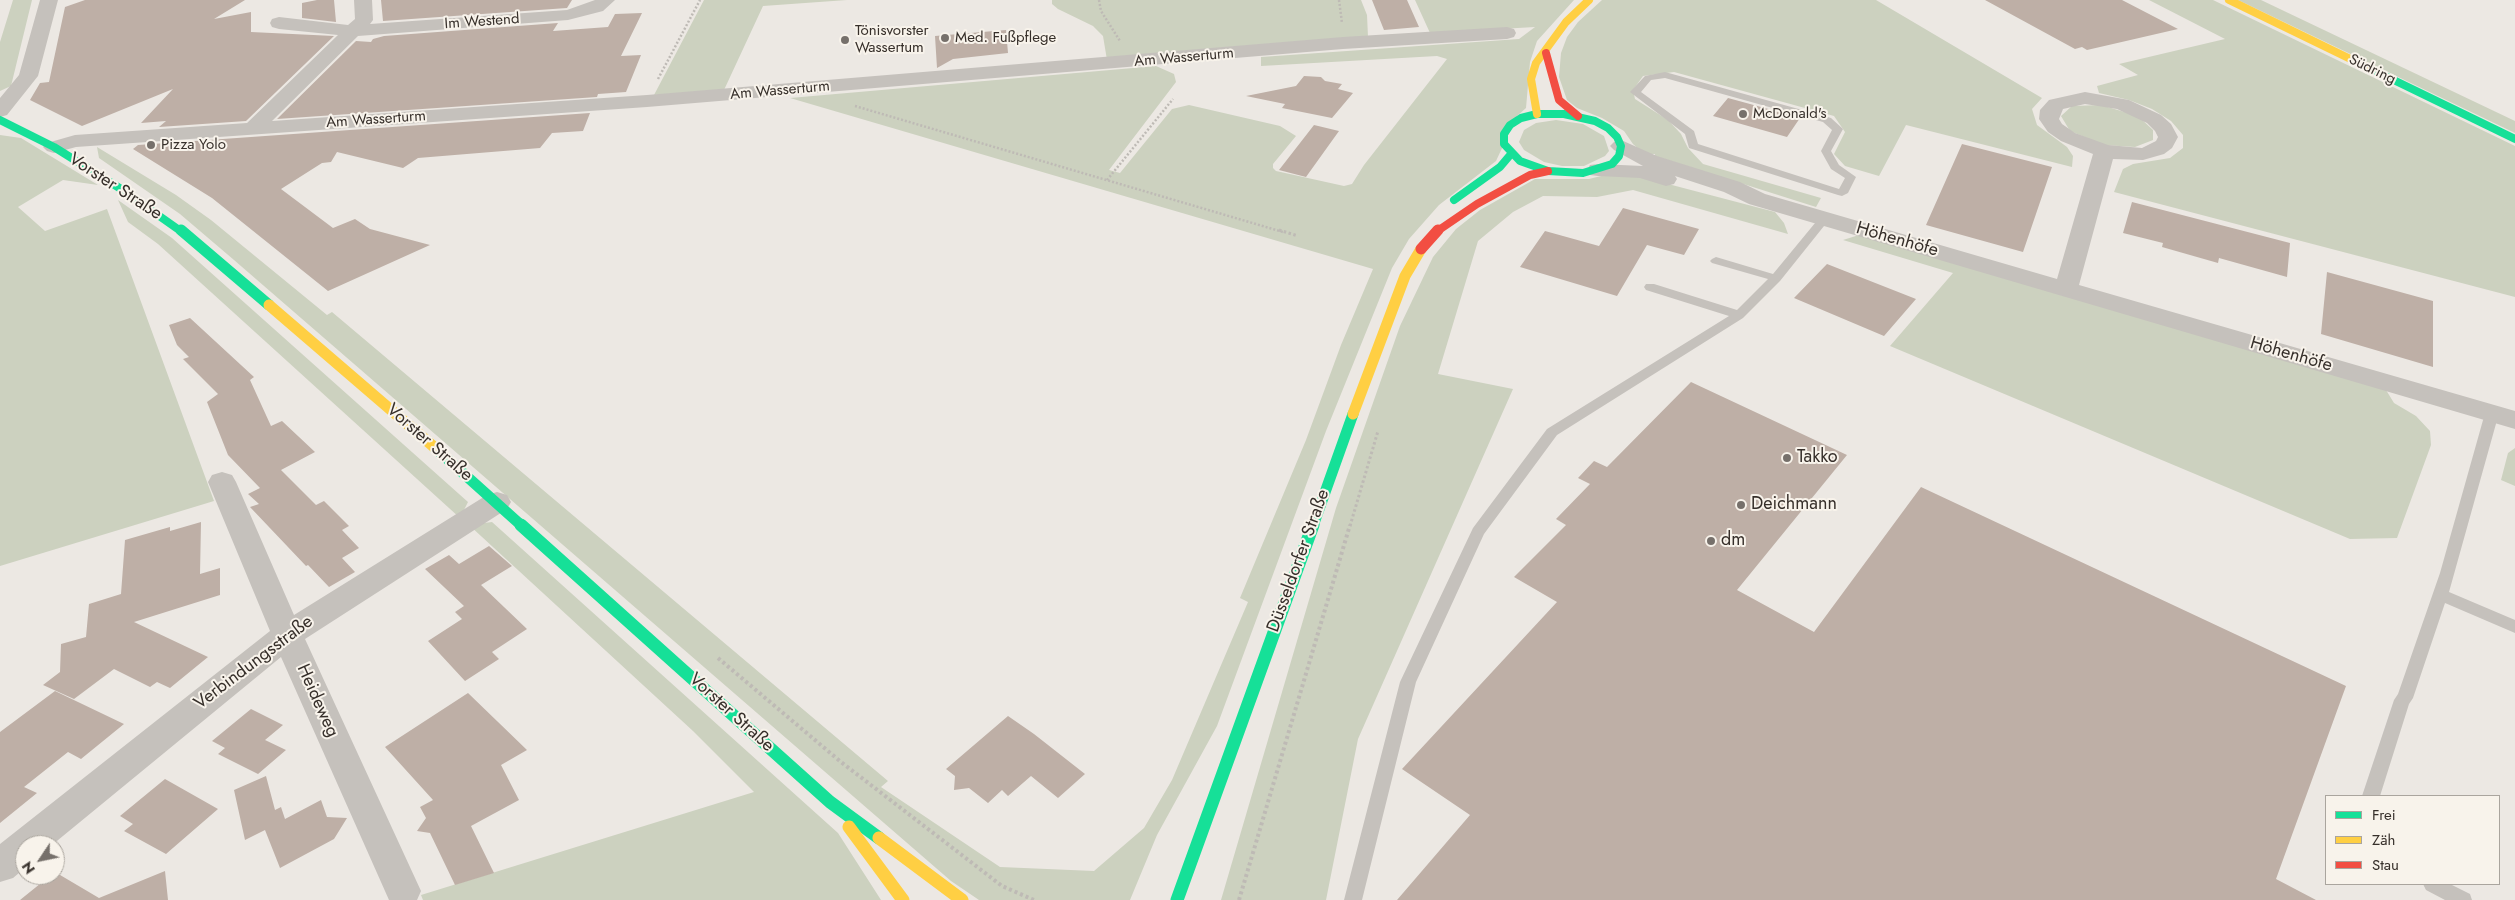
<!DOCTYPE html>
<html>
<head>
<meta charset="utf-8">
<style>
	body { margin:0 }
	#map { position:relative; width:2515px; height:900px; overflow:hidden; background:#ece8e3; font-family:Jost,sans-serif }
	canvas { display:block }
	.legend { position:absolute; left:2325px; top:795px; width:175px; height:90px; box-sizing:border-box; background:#f8f3eb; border:1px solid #aaa59e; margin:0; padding:6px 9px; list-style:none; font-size:15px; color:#362f2a }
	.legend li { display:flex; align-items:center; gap:10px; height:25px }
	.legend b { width:25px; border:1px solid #aaa59e }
	.north { position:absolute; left:15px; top:835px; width:50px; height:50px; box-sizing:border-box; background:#f8f3eb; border:1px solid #aaa59e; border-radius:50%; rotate:236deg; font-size:14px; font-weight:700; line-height:20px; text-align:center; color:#362f2a }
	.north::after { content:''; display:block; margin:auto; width:18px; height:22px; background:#76706b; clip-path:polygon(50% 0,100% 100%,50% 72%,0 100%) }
</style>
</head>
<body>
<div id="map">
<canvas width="2515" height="900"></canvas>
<ul class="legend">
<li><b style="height:6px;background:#16e098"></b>Frei</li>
<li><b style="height:6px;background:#ffcf43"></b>Zäh</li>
<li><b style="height:6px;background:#f24e42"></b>Stau</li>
</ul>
<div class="north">N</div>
</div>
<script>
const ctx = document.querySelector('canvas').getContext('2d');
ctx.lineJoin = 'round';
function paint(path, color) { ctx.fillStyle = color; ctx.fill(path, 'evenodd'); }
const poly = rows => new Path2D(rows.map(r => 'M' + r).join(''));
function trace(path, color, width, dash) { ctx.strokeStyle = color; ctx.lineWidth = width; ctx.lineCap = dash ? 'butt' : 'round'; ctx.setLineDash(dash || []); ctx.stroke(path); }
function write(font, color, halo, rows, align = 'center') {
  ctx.font = font + ' Jost,sans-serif'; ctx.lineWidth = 4; ctx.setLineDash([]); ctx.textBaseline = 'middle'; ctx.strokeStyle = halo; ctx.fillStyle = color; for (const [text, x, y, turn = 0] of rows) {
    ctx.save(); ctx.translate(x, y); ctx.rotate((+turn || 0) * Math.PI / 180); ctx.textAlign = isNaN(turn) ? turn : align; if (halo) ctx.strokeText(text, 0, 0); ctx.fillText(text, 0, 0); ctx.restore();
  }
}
paint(poly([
	[13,0,32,0,11,86,0,91,0,42],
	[704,0,847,0,763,6,724,90,654,95],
	[1052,0,1361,0,1367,15,1368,37,1107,60,1103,36,1093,26,1058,9,1052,4],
	[1415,0,1574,0,1537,41,1530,62,1526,108,1517,116,1496,161,1439,205,1409,239,1392,268,1326,431,1217,726,1157,835,1130,900,979,900,951,881,234,260,180,214,99,158,97,147,176,195,211,220,327,315,332,312,888,781,881,787,1000,867,1094,871,1144,828,1172,780,1248,602,1240,598,1306,440,1341,345,1373,269,790,98,1156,66,1174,74,1176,82,1109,170,1120,173,1172,109,1189,105,1280,126,1296,136,1273,164,1273,168,1276,171,1344,186,1352,184,1364,165,1447,59,1437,56,1261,66,1261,57,1519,39,1535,27,1430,33],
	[1602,0,1876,0,2042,98,2032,109,2037,125,2067,147,2073,156,2072,167,1906,125,1879,176,1845,166,1834,154,1845,132,1834,116,1674,72,1643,76,1633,90,1635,99,1668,120,1681,134,1688,148,1703,164,1821,198,1816,207,1655,156,1655,154,1644,154,1633,144,1624,131,1602,118,1577,108,1567,100,1559,77,1561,53,1567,37,1578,22],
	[2149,0,2213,0,2515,146,2515,297,2114,192,2123,169,2133,164,2170,158,2183,148,2183,135,2171,121,2152,109,2129,100,2099,93,2097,86,2138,75,2119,64,2225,39],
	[2238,0,2261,0,2515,121,2515,133],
	[2101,105,2138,116,2153,130,2153,140,2135,147,2104,145,2070,131,2061,116,2072,106],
	[1556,120,1583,124,1604,136,1609,151,1605,156,1584,166,1562,166,1544,162,1524,150,1519,142,1524,130,1536,123],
	[0,135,21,138,98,185,63,180,18,207,45,231,107,209,214,501,0,566],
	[1605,175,1629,175,1649,179,1775,212,1784,223,1788,234,1633,190,1597,197,1543,196,1513,212,1478,241,1438,374,1513,389,1358,739,1326,900,1221,900,1336,508,1400,326,1433,257,1456,229,1480,210,1535,179,1589,179],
	[118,200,172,238,468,502,460,518,158,244,128,222],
	[1859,235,2386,390,2394,403,2416,416,2430,431,2431,445,2397,538,2350,539,1890,346,1953,273,1843,240],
	[2515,448,2515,486,2501,480,2508,453],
	[492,522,838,833,881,900,423,900,421,895,754,792,693,731,469,525]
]), '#ccd1bf');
paint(poly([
	[85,0,245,0,214,19,251,12,251,32,334,36,246,121,159,127,166,121,141,123,173,89,82,126,30,100,40,83,49,82,65,7],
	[317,0,334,0,336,22,302,18,302,3],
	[381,0,572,0,567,8,383,21],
	[1372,0,1407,0,1419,27,1384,30],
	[1985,0,2122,0,2178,29,2087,50,2082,47,2075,49],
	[642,13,621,56,641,55,626,92,598,94,597,97,277,119,356,41,371,42,373,39,384,36,558,23,553,31,608,27,615,14],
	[1006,30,1008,53,953,59,937,68,935,36],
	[1304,76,1321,77,1325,81,1342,84,1338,89,1353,93,1332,118,1282,108,1285,104,1246,96,1296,86],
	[1728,98,1783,113,1800,118,1787,137,1713,116],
	[590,113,583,131,552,133,540,148,418,158,403,168,337,152,331,162,322,163,281,189,333,228,355,219,370,229,430,245,328,291,212,198,133,149,138,145],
	[1314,125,1339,131,1306,177,1279,170],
	[1962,144,2052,167,2023,252,1926,225],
	[2132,202,2290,243,2287,277,2219,258,2218,263,2162,247,2163,243,2123,233],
	[1623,208,1699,229,1684,255,1647,245,1617,296,1520,267,1545,231,1599,246],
	[1827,264,1916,299,1884,336,1794,298],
	[2327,272,2433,301,2433,367,2321,334],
	[190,318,254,377,250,380,271,426,282,421,315,452,281,470,316,505,324,501,349,526,342,530,359,548,342,558,355,572,329,587,308,565,306,566,250,507,259,504,248,494,260,488,228,455,207,402,218,394,183,359,189,357,177,345,169,325],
	[1691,382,1847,455,1737,590,1814,632,1921,487,2346,686,2276,879,2316,900,1397,900,1470,815,1402,769,1557,602,1514,577,1566,525,1556,519,1590,484,1578,478,1594,461,1607,467],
	[201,522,200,574,220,568,220,595,134,622,208,657,170,688,157,682,150,687,114,669,74,699,43,685,60,672,61,644,86,637,89,604,121,594,125,540,170,527,170,531],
	[489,546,512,566,481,585,527,629,492,652,499,659,465,681,428,641,462,619,455,612,464,606,425,569,449,555,459,564],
	[55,691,124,724,81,759,68,752,24,787,37,793,0,823,0,732],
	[468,693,527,750,501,765,519,800,471,826,494,873,455,885,430,833,417,831,426,818,420,807,433,800,385,747],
	[251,709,283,725,265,740,286,750,258,774,218,754,225,748,212,741],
	[1008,716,1034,734,1085,774,1058,798,1031,776,1008,796,1002,790,988,803,969,788,954,790,955,776,946,769],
	[266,776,275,810,281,807,285,819,321,800,327,817,347,818,334,839,280,868,265,830,245,840,234,790],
	[165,779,218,809,166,854,124,831,133,824,120,816],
	[165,871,168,900,20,900,51,875,55,875,55,872,99,898]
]), '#beafa6');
trace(poly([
	[1099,0,1101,11,1120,41],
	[1339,0,1342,23],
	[658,79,700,0],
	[855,106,1283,232],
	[1107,180,1173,99]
]), '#bebab5', 2.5, [2, 2]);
trace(poly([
	[1279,230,1298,236],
	[1350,526,1378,431]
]), '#bebab5', 3, [2.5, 2.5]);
trace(poly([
	[718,658,841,762,1002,886,1034,900],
	[1239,900,1350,525]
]), '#bebab5', 4, [3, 3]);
paint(poly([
	[1665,72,1831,118,1843,129,1831,151,1839,165,1856,177,1848,193,1842,196,1838,195,1689,148,1685,134,1630,92,1645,76,1665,72],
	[1665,78,1823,122,1832,130,1821,151,1831,169,1845,178,1839,189,1698,144,1694,131,1641,92,1651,80,1665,78],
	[1824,216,1830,219,1828,221,1780,281,1743,318,1557,435,1484,534,1416,682,1362,900,1344,900,1400,682,1473,528,1547,429,1729,316,1646,290,1644,287,1646,284,1654,284,1737,310,1768,279,1712,263,1710,261,1712,259,1716,257,1773,274,1820,217,1824,216],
	[2492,409,2499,413,2449,592,2515,620,2515,633,2445,603,2413,698,2409,704,2380,796,2362,796,2394,700,2398,694,2440,573,2485,413,2492,409],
	[2423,884,2450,884,2470,894,2472,900,2445,900,2426,890,2423,884]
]), '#c5c1bc');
paint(poly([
	[40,0,58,0,38,76,7,115,0,117,0,98,19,75,40,0],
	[354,0,372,0,373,20,370,24,567,10,595,0,615,0,603,11,568,20,358,36,272,121,647,95,1343,37,1507,27,1514,29,1516,33,1514,37,1507,39,1343,49,647,107,76,147,54,153,47,151,43,147,47,143,75,135,247,123,338,35,279,29,272,27,270,23,272,19,279,17,348,25,355,19,354,0],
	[2085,92,2129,100,2161,115,2171,124,2178,137,2172,148,2164,154,2143,160,2113,159,2079,285,2515,411,2515,429,1749,204,1724,192,1675,176,1677,179,1674,184,1666,186,1640,178,1598,176,1590,175,1587,170,1590,165,1598,164,1643,166,1614,150,1610,146,1614,142,1621,140,1657,156,1740,182,1765,194,2057,279,2093,154,2061,141,2048,132,2039,119,2040,110,2049,100,2085,92],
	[2085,104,2117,109,2147,123,2155,131,2158,137,2156,141,2142,148,2108,145,2075,133,2062,124,2059,119,2063,109,2085,104],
	[222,472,232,475,236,482,294,615,487,495,497,492,507,495,511,502,507,509,305,639,421,891,417,900,389,900,281,657,52,845,25,845,25,868,13,878,0,882,0,844,270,631,208,482,212,475,222,472]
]), '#c5c1bc');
trace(poly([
	[2371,69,2515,139],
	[1537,114,1564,114,1595,121,1608,128,1617,137,1621,146,1619,156,1612,164,1583,173,1548,171,1520,161,1504,144,1504,134,1510,125,1521,118,1537,114],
	[0,120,54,147,121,189,182,232],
	[1454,200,1500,167,1511,154]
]), '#16e098', 8);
trace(poly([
	[181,230,269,305],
	[434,447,522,526],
	[1313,526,1353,414]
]), '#16e098', 11);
trace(poly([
	[521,525,830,802,879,838],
	[1177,900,1313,525]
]), '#16e098', 13);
trace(poly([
	[2229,0,2371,69],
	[1537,114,1531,79,1536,63,1566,22,1589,0]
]), '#ffcf43', 8);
trace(poly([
	[269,305,434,447],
	[1353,414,1405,276,1421,249]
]), '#ffcf43', 11);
trace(poly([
	[849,827,903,900],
	[879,838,962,900]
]), '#ffcf43', 13);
trace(poly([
	[1546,53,1559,100,1578,116],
	[1436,232,1477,204,1530,175,1548,171]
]), '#f24e42', 8);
trace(poly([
	[1421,249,1438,230]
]), '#f24e42', 11);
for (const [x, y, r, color] of [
	[945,38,5,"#76706b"],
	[845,40,5,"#76706b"],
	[1743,114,5,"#76706b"],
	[151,145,5,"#76706b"],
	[1787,458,5,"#76706b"],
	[1741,505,5,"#76706b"],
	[1711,541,5,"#76706b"]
]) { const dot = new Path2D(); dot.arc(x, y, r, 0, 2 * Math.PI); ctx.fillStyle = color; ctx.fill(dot); trace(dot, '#f8f3eb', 2); }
write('15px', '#362f2a', '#f8f3eb', [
	["Im Westend",482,22,-4],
	["Am Wasserturm",1184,58,-5],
	["Südring",2372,70,26],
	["Am Wasserturm",780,91,-5],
	["Am Wasserturm",376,120,-4]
]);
write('15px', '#362f2a', '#f8f3eb', [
	["Tönisvorster",855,31],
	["Wassertum",855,48],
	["Med. Fußpflege",955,38],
	["McDonald's",1753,114],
	["Pizza Yolo",161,145]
], 'left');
write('18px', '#362f2a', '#f8f3eb', [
	["Vorster Straße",115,187,33],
	["Höhenhöfe",1897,240,16],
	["Höhenhöfe",2291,355,16],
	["Vorster Straße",429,443,41],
	["Düsseldorfer Straße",1299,561,-70],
	["Verbindungsstraße",254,663,-37],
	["Heideweg",317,701,66],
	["Vorster Straße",731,713,42]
]);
write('18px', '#362f2a', '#f8f3eb', [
	["Takko",1797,458],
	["Deichmann",1751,505],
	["dm",1721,541]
], 'left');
</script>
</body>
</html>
